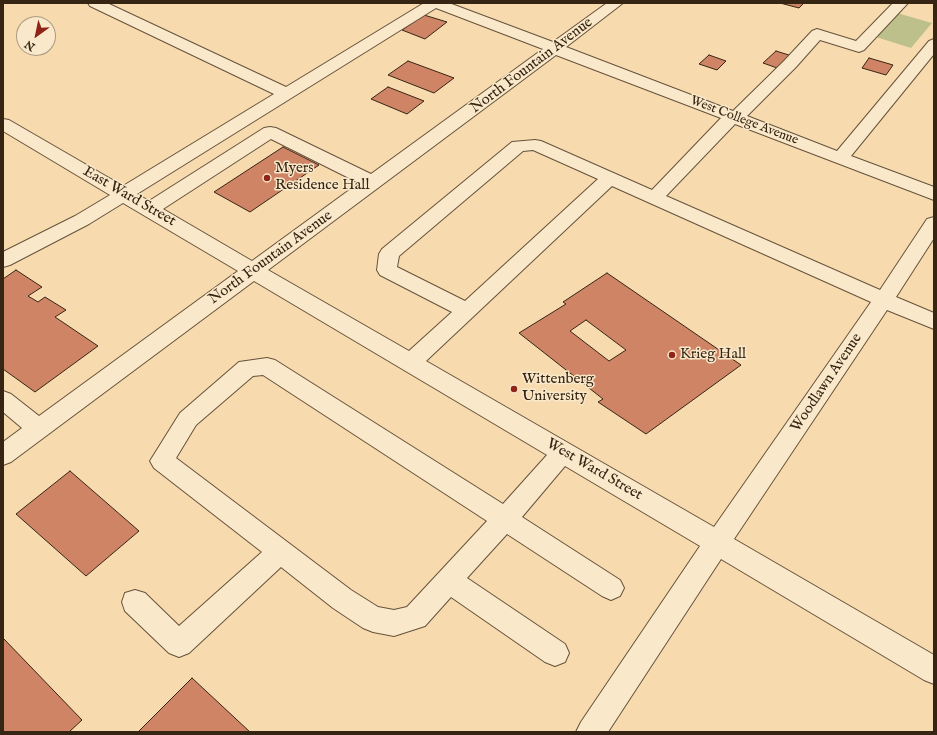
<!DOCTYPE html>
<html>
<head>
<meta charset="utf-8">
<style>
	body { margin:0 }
	#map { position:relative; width:937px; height:735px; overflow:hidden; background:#f7dbaf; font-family:"IM FELL English",serif }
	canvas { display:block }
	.frame { position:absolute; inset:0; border:4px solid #362513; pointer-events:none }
	.north { position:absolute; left:16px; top:16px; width:40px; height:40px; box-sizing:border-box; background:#fae8cb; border:1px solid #ac9a81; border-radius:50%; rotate:213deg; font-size:11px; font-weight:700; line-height:16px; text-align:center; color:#362513 }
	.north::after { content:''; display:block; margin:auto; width:14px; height:18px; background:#8f2418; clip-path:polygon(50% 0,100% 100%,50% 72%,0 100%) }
</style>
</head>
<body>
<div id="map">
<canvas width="937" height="735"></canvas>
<div class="frame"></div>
<div class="north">N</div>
</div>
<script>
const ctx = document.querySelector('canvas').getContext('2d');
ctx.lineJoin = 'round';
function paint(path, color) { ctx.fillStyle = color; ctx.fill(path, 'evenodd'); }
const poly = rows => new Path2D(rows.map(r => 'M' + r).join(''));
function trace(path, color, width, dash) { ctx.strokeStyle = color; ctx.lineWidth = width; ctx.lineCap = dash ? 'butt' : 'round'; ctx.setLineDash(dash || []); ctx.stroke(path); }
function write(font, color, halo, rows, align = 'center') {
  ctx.font = font + ' "IM FELL English",serif'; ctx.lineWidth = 3; ctx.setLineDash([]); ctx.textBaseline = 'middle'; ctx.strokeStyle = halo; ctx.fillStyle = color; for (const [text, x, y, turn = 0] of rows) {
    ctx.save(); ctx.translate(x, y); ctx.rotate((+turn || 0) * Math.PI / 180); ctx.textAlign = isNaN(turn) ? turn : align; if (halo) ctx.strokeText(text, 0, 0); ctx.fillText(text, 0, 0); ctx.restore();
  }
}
paint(poly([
	[897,13,932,23,911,48,876,37]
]), '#bdc08a');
const building = poly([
	[780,3,804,3,799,8,780,3],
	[424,15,447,22,425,39,402,30,424,15],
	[776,51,792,56,780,69,763,63,776,51],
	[709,55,726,61,717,70,699,64,709,55],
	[869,58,893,65,886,75,862,68,869,58],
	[408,61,454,78,434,93,388,75,408,61],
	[388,87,424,101,407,114,371,99,388,87],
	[283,147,319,165,250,212,214,192,283,147],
	[16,270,42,287,28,296,38,302,45,297,66,310,55,317,98,346,35,392,3,369,3,279,16,270],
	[607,273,741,365,646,434,598,402,603,399,519,333,566,304,563,302,607,273],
	[586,320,626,350,609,361,570,331,586,320],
	[70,471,139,531,86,576,16,514,70,471],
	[3,638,82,720,69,732,3,732,3,638],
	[192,678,250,732,138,732,192,678]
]);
paint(building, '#cf8465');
trace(building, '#362513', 1);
const minor = poly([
	[88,3,107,3,286,87,424,3,449,3,553,42,607,3,623,3,566,47,733,111,784,61,812,31,817,29,856,41,893,3,908,3,864,50,859,52,820,40,796,67,747,116,837,151,929,41,934,39,934,54,851,156,934,187,934,200,735,124,666,196,880,290,927,219,934,217,934,238,896,297,934,313,934,329,887,310,734,539,934,655,934,684,924,680,721,559,608,732,576,732,581,722,700,546,565,466,522,517,620,580,624,588,620,596,611,600,602,596,507,534,467,578,565,644,569,653,565,662,555,666,545,662,451,597,425,626,394,636,373,632,363,628,333,608,281,567,189,653,179,657,169,653,125,611,122,602,125,593,135,590,145,593,179,626,262,552,154,468,150,461,180,413,239,362,267,358,275,360,503,504,547,455,254,281,11,462,3,465,3,442,22,428,3,412,3,391,11,394,39,416,238,271,123,203,89,224,10,265,3,267,3,252,75,216,110,195,3,131,3,119,9,120,123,186,274,94,90,6,88,3],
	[436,8,543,49,371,174,276,128,270,127,264,128,149,201,137,194,436,8],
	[556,55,721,118,652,190,541,141,535,140,512,142,382,249,379,254,377,270,380,275,452,312,409,351,268,270,556,55],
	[271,139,359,183,252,261,163,209,271,139],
	[533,150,598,179,465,301,397,267,399,256,523,151,533,150],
	[612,186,871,302,714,527,426,361,612,186],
	[263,375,487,521,407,607,394,610,378,607,351,590,176,458,196,425,253,376,263,375]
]);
trace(minor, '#66523a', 2);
paint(minor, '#fae8cb');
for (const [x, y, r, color] of [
	[267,178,4,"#8f2418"],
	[672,355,4,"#8f2418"],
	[514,389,4,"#8f2418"]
]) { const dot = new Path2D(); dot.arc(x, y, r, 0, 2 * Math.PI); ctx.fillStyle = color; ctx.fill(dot); trace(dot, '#fae8cb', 1.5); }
write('13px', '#362513', '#fae8cb', [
	["West College Avenue",744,121,21]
]);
write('15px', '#362513', '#fae8cb', [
	["North Fountain Avenue",532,66,-37],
	["East Ward Street",129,197,30],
	["North Fountain Avenue",271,258,-36],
	["Woodlawn Avenue",827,383,-56],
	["West Ward Street",594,470,30]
]);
write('15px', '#362513', '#fae8cb', [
	["Myers",275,169],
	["Residence Hall",275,186],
	["Krieg Hall",680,355],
	["Wittenberg",522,380],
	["University",522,397]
], 'left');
</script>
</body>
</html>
